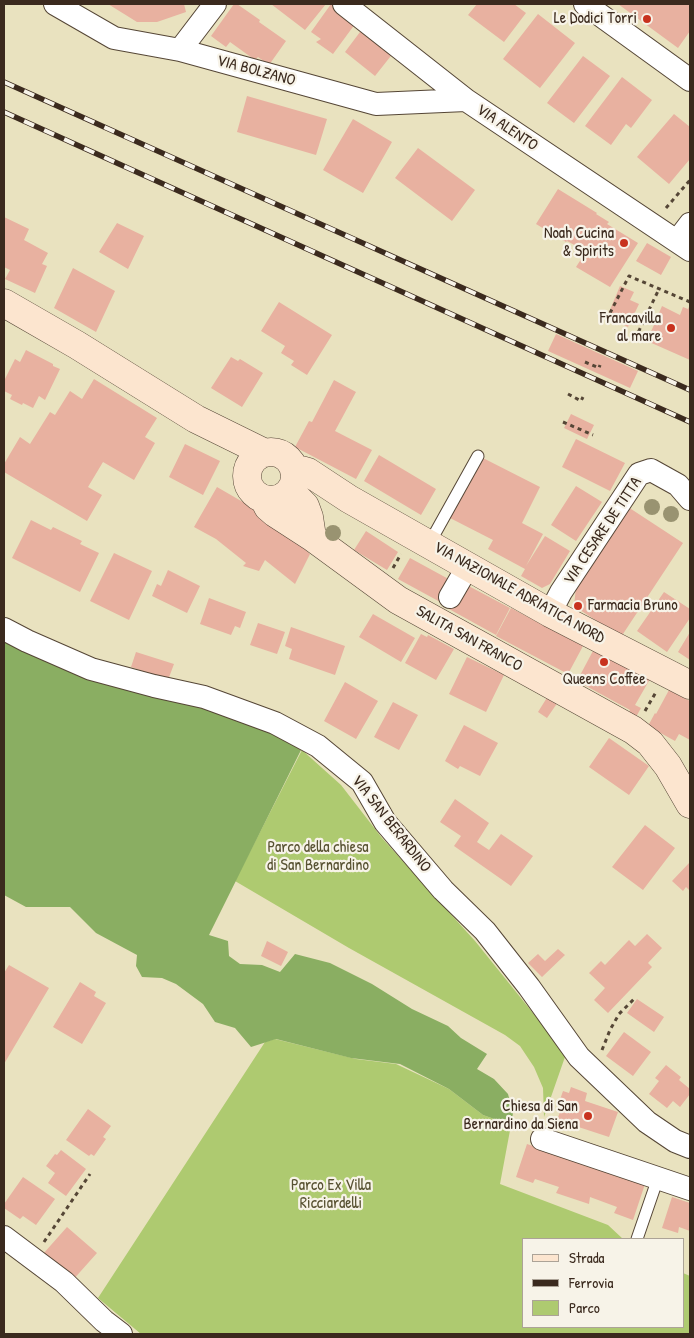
<!DOCTYPE html>
<html>
<head>
<meta charset="utf-8">
<style>
	body { margin:0 }
	#map { position:relative; width:694px; height:1338px; overflow:hidden; background:#e9e2bf; font-family:"Patrick Hand",sans-serif }
	canvas { display:block }
	.frame { position:absolute; inset:0; border:5px solid #3b2a1e; pointer-events:none }
	.legend { position:absolute; left:522px; top:1238px; width:162px; height:90px; box-sizing:border-box; background:#f7f3e8; border:1px solid #aca397; margin:0; padding:6px 9px; list-style:none; font-size:15px; color:#3b2a1e }
	.legend li { display:flex; align-items:center; gap:10px; height:25px }
	.legend b { width:25px; border:1px solid #aca397 }
</style>
</head>
<body>
<div id="map">
<canvas width="694" height="1338"></canvas>
<div class="frame"></div>
<ul class="legend">
<li><b style="height:6px;background:#fce5cf"></b>Strada</li>
<li><b style="height:6px;background:#3b2a1e"></b>Ferrovia</li>
<li><b style="height:14px;background:#aeca70"></b>Parco</li>
</ul>
</div>
<script>
const ctx = document.querySelector('canvas').getContext('2d');
ctx.lineJoin = 'round';
function paint(path, color) { ctx.fillStyle = color; ctx.fill(path, 'evenodd'); }
const poly = rows => new Path2D(rows.map(r => 'M' + r).join(''));
function trace(path, color, width, dash) { ctx.strokeStyle = color; ctx.lineWidth = width; ctx.lineCap = dash ? 'butt' : 'round'; ctx.setLineDash(dash || []); ctx.stroke(path); }
function write(font, color, halo, rows, align = 'center') {
  ctx.font = font + ' "Patrick Hand",sans-serif'; ctx.lineWidth = 4.5; ctx.setLineDash([]); ctx.textBaseline = 'middle'; ctx.strokeStyle = halo; ctx.fillStyle = color; for (const [text, x, y, turn = 0] of rows) {
    ctx.save(); ctx.translate(x, y); ctx.rotate((+turn || 0) * Math.PI / 180); ctx.textAlign = isNaN(turn) ? turn : align; if (halo) ctx.strokeText(text, 0, 0); ctx.fillText(text, 0, 0); ctx.restore();
  }
}
paint(poly([
	[302,750,341,785,382,838,475,941,566,1054,544,1117,543,1088,534,1067,520,1046,505,1035,349,948,235,881],
	[275,1039,356,1059,396,1064,449,1089,483,1115,511,1125,500,1184,608,1225,623,1239,523,1239,523,1327,683,1327,683,1273,690,1276,690,1334,141,1334,98,1298,265,1042]
]), '#aeca70');
paint(poly([
	[4,641,189,701,268,729,301,750,209,935,228,941,229,956,240,964,262,965,280,972,295,954,330,963,372,984,412,1009,448,1026,461,1038,487,1054,477,1069,494,1079,508,1094,513,1113,511,1125,483,1115,449,1089,400,1064,351,1058,276,1039,251,1047,235,1028,215,1022,203,1004,176,984,162,978,142,977,136,966,137,955,96,933,70,907,26,907,4,895]
]), '#8aae62');
paint(poly([
	[108,4,184,4,186,12,157,22,137,22],
	[234,4,237,4,260,20,259,22,286,41,269,65,258,57,255,60,230,42,226,47,211,36],
	[271,4,326,4,305,30],
	[331,4,334,4,358,20,333,54,316,42,321,39,311,32],
	[477,4,514,4,526,13,504,42,468,15],
	[618,4,687,4,690,6,690,31,678,48],
	[538,14,575,43,540,88,503,59],
	[363,28,394,52,375,76,345,52],
	[583,56,610,76,574,123,547,103],
	[622,77,652,100,631,128,626,124,611,145,585,126],
	[247,96,327,119,316,155,237,132],
	[674,114,690,127,690,159,669,184,637,157],
	[353,119,392,142,363,193,323,170],
	[418,148,475,190,452,221,395,178],
	[558,189,597,213,596,214,609,222,607,224,638,243,610,287,576,267,587,250,581,246,580,248,567,241,566,242,536,224],
	[4,217,29,229,24,240,48,253,42,264,47,266,35,293,5,279,10,270,4,267],
	[117,223,144,236,128,269,99,252],
	[647,243,671,257,661,275,636,261],
	[73,268,115,291,96,332,54,308],
	[620,286,634,292,630,300,639,304,628,327,607,317],
	[279,302,332,335,307,375,291,365,294,361,281,353,285,346,261,331],
	[690,305,690,360,647,341,662,306,680,315,683,307,688,309],
	[556,334,638,371,630,388,548,351],
	[26,350,53,364,53,366,60,369,45,400,39,396,33,408,23,403,22,405,10,399,12,395,4,391,4,381,15,359,20,362],
	[231,357,238,361,240,359,263,373,242,407,211,388],
	[94,379,157,418,145,437,155,443,134,480,103,462,88,487,102,495,87,521,4,472,4,464,20,437,30,444,50,412,55,415,70,391,82,399],
	[334,380,356,392,335,431,372,450,356,479,295,447,309,421,312,422],
	[571,414,594,425,587,439,564,428],
	[576,439,625,463,610,491,562,467],
	[185,444,220,461,203,495,169,477],
	[379,455,436,489,421,515,364,481],
	[481,457,540,487,522,523,543,534,526,566,545,536,570,551,550,584,542,588,521,576,525,569,488,549,493,540,450,518],
	[576,486,602,502,576,541,551,525],
	[217,487,267,516,310,554,295,584,265,560,259,571,243,566,246,563,216,539,194,527],
	[628,507,683,543,621,637,574,606,576,587],
	[31,520,51,530,53,527,82,541,80,544,99,553,80,592,12,558],
	[366,531,398,552,387,570,354,550],
	[114,553,152,571,129,620,90,601],
	[410,558,454,582,442,603,398,579],
	[168,570,200,586,187,613,152,596,157,584,161,586],
	[463,583,510,608,496,635,449,609],
	[664,592,690,609,690,618,667,652,637,631],
	[209,598,246,612,240,628,235,626,231,635,200,624],
	[511,608,583,646,568,674,496,636],
	[373,614,415,638,401,662,359,637],
	[258,623,285,632,277,654,250,645],
	[291,627,345,646,335,675,289,659,292,649,285,646],
	[690,632,690,660,678,652],
	[421,634,427,637,428,635,454,649,436,680,405,663],
	[594,649,650,679,635,705,641,708,636,717,629,713,630,710,577,681],
	[136,652,174,664,168,680,131,667],
	[467,657,504,675,486,712,449,694],
	[345,682,378,701,356,739,324,721],
	[669,690,690,701,690,740,679,734,675,741,648,726,655,713,656,714],
	[548,696,558,702,547,718,538,712],
	[393,702,418,715,399,750,374,737],
	[464,725,498,743,480,776,460,766,458,769,445,761],
	[609,738,649,766,629,795,589,767],
	[455,799,489,823,477,842,489,850,501,834,533,856,511,886,454,846,461,836,440,822],
	[645,825,675,848,643,890,612,867],
	[690,862,690,891,686,887,683,891,672,881],
	[647,934,662,948,648,963,652,967,608,1013,594,1000,605,988,589,973,601,961,605,965,629,940,635,946],
	[267,941,288,952,281,966,261,956],
	[558,949,565,955,542,977,528,963,538,954,545,961],
	[9,965,49,988,4,1064,4,973],
	[80,982,96,992,94,996,106,1003,82,1044,53,1027],
	[637,999,664,1017,654,1032,627,1013],
	[624,1032,651,1052,633,1076,606,1056],
	[666,1065,681,1077,679,1080,690,1089,690,1094,680,1107,673,1101,667,1108,649,1094,659,1081,655,1078],
	[571,1087,587,1093,585,1101,618,1112,609,1137,557,1120,560,1112,556,1111,563,1091,569,1093],
	[88,1109,111,1126,103,1137,106,1139,94,1156,91,1154,89,1156,66,1140],
	[527,1144,645,1184,633,1220,614,1213,617,1207,590,1197,589,1204,556,1193,559,1187,535,1179,533,1183,516,1177],
	[61,1150,86,1169,66,1196,48,1183,55,1173,46,1166,55,1154,57,1155],
	[23,1177,55,1199,36,1225,23,1216,20,1219,4,1208,4,1204],
	[672,1197,690,1203,690,1231,679,1227,678,1233,662,1228],
	[67,1227,97,1253,72,1281,43,1254]
]), '#e8b1a0');
const lane = poly([
	[429,544,478,456],
	[637,1239,658,1178]
]);
const street = poly([
	[55,4,114,38,180,50,376,104,466,100],
	[344,4,466,100,690,250],
	[585,4,690,80],
	[180,50,215,4],
	[677,241,690,224],
	[450,597,468,566],
	[550,613,561,592,639,474,651,470,678,485,690,499],
	[4,629,27,641,91,669,154,686,204,697,275,723,318,746,362,782,385,822,443,890,485,931,529,987,579,1057,647,1122,675,1141,690,1147],
	[542,1139,690,1189],
	[4,1237,64,1282,104,1321,121,1334]
]);
const secondary = poly([
	[4,303,77,345,196,419,265,453],
	'247 476a24 24 0 1 1 48 0a24 24 0 1 1-48 0Z',
	[294,470,301,470,308,472,349,499,550,613,690,685],
	[290,491,305,506,309,517,312,537],
	[264,499,268,507,275,513,312,537,398,600,633,730,650,743,668,766,690,804]
]);
trace(lane, '#554636', 13);
trace(street, '#554636', 24);
trace(secondary, '#554636', 29);
trace(poly([
	[666,208,690,180],
	[610,313,629,276,690,302],
	[635,339,659,289],
	[585,362,599,368,600,365],
	[568,394,581,401,583,397],
	[563,422,593,435],
	[393,568,401,554],
	[645,711,656,692],
	[602,1050,610,1030,619,1014,636,997],
	[44,1242,90,1174]
]), '#554636', 3, [4, 4]);
trace(lane, '#fff', 11);
trace(street, '#fff', 22);
trace(secondary, '#fce5cf', 28);
const rail = poly([
	[4,82,690,390],
	[4,112,690,422]
]);
trace(rail, '#3b2a1e', 5.5);
trace(rail, '#f7f3e8', 4, [11]);
ctx.fillStyle = '#999371';
for (const [x, y] of [
	[652,507],
	[671,514],
	[333,533]
]) { ctx.beginPath(); ctx.arc(x, y, 8, 0, 2 * Math.PI); ctx.fill(); }
for (const [x, y, r, color] of [
	[647,19,5,"#c8321e"],
	[624,243,5,"#c8321e"],
	[671,328,5,"#c8321e"],
	[578,606,5,"#c8321e"],
	[604,662,5,"#c8321e"],
	[588,1116,5,"#c8321e"]
]) { const dot = new Path2D(); dot.arc(x, y, r, 0, 2 * Math.PI); ctx.fillStyle = color; ctx.fill(dot); trace(dot, '#f7f3e8', 2); }
write('16px', '#3b2a1e', '#f7f3e8', [
	["Le Dodici Torri",637,19],
	["Noah Cucina",614,234],
	["& Spirits",614,252],
	["Francavilla",661,319],
	["al mare",661,337],
	["Farmacia Bruno",588,606,"left"],
	["Queens Coffee",604,680,"center"],
	["Chiesa di San",578,1107],
	["Bernardino da Siena",578,1125]
], 'right');
write('16px', '#3b2a1e', '#f7f3e8', [
	["VIA BOLZANO",256,71,15],
	["VIA ALENTO",507,128,34],
	["VIA CESARE DE TITTA",603,531,-56],
	["VIA NAZIONALE ADRIATICA NORD",519,593,29],
	["SALITA SAN FRANCO",469,639,29],
	["VIA SAN BERARDINO",391,824,52]
]);
write('16px', '#585232', '#f7f3e8', [
	["Parco della chiesa",318,848],
	["di San Bernardino",318,866],
	["Parco Ex Villa",331,1186],
	["Ricciardelli",331,1204]
]);
</script>
</body>
</html>
